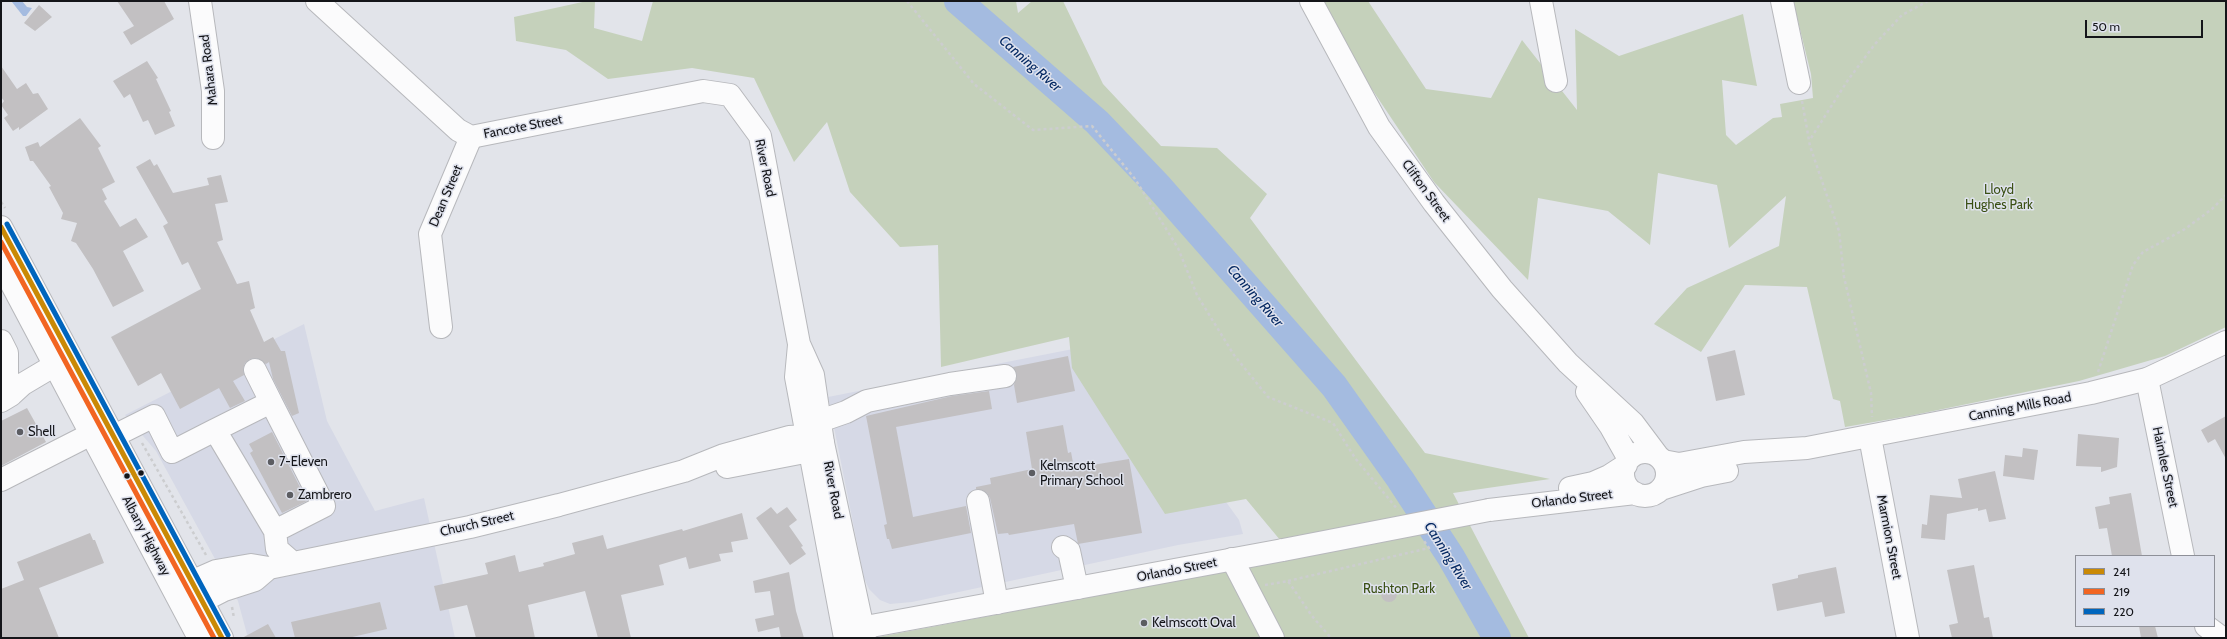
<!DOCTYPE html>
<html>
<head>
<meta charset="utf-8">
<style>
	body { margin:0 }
	#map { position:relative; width:2227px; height:639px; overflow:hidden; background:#e2e4ea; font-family:Cabin,sans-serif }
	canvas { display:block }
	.frame { position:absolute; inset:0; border:2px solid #141519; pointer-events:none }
	.legend { position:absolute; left:2075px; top:555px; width:140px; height:72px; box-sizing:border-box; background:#dfe2ed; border:1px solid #8e9098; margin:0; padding:5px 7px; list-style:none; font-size:12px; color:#141519 }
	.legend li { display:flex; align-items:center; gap:8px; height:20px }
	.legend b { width:20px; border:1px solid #8e9098 }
	.scale { position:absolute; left:2085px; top:20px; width:118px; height:18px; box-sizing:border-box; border:2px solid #141519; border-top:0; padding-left:5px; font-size:12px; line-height:14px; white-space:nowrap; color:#141519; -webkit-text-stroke:3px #dfe2ed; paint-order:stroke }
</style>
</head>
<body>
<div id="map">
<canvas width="2227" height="639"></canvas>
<div class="frame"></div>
<ul class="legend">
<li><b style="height:5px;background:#ca8905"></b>241</li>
<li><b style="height:5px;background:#f26522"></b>219</li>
<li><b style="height:5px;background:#0065bd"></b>220</li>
</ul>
<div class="scale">50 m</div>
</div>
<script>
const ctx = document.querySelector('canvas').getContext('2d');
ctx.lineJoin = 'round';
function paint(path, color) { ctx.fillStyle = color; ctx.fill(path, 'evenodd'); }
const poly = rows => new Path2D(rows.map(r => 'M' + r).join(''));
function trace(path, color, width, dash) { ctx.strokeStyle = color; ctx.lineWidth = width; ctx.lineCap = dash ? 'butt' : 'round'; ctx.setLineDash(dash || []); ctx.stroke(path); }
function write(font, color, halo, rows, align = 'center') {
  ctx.font = font + ' Cabin,sans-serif'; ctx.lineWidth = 3; ctx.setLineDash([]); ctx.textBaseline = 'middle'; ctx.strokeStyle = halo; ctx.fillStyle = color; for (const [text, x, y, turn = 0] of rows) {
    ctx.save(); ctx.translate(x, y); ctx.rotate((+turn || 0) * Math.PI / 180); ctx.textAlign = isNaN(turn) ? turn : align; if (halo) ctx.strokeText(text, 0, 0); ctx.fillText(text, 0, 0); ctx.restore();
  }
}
paint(poly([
	[304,324,327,421,375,511,424,498,455,638,248,638,238,601,156,451,125,415],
	[1073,349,1211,481,1239,520,1243,534,1178,545,912,602,890,604,880,600,869,589,864,578,828,397]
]), '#d6d9e6');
paint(poly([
	[587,1,595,1,594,28,642,41,653,1,1016,1,1018,13,1032,1,1063,1,1103,84,1161,146,1217,148,1267,194,1250,218,1425,453,1550,479,1453,493,1529,638,873,638,1295,558,1246,499,1165,514,1072,368,1069,337,941,367,938,245,900,247,850,192,827,122,794,162,754,78,692,68,608,79,566,50,516,41,514,17],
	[1313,1,1368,1,1426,89,1491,98,1522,40,1577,110,1575,29,1619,56,1743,14,1757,86,1722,80,1726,135,1736,145,1773,118,1782,117,1780,104,1813,98,1811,74,1793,1,2226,1,2226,327,2165,356,2079,381,1909,416,1845,427,1840,401,1833,399,1807,287,1745,285,1701,352,1654,324,1687,288,1779,246,1786,196,1729,248,1717,185,1658,173,1650,245,1608,211,1538,198,1528,280,1434,182]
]), '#c5d1bb');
paint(poly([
	[22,1,27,7,32,8,26,16,23,16,12,2]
]), '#a4bbe0');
trace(poly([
	[958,1,1097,122,1159,187,1334,386,1400,479,1451,557,1497,638]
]), '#a4bbe0', 28);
paint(poly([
	[117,1,164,1,174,19,131,45,123,32,134,26],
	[39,5,52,17,35,31,24,23],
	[147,61,158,78,156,79,171,111,169,112,175,126,155,135,148,120,143,122,130,94,124,98,113,81],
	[1,66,17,89,26,83,33,94,38,93,48,109,19,130,19,127,13,131,4,118,8,115,1,105,4,101,1,97],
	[80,118,101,146,98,148,115,182,102,189,107,199,104,201,120,227,136,218,148,237,123,251,144,291,113,307,93,269,76,243,71,241,77,223,61,219,63,213,49,187,51,186,33,161,30,161,25,147,38,142,40,147],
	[150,159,154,166,157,164,173,193,209,185,207,178,221,175,228,202,215,204,223,240,217,242,237,284,249,281,255,308,250,310,264,342,273,337,281,351,285,351,299,413,292,416,273,379,269,362,266,364,256,358,250,359,245,363,243,369,244,375,233,381,245,401,230,408,219,388,180,409,161,373,138,386,111,337,201,289,188,262,182,265,163,226,168,223,136,167],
	[1735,350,1745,395,1716,401,1707,357],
	[1068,356,1075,391,1017,403,1014,385,1017,375,1013,367],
	[989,391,992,409,896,427,913,517,966,506,971,533,892,549,889,539,887,539,884,525,887,524,866,416,952,396],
	[27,408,46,442,1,466,1,421],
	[2226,416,2226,459,2215,439,2208,443,2201,430],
	[1063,425,1068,453,1071,452,1074,468,1129,459,1142,533,1078,544,1074,524,1009,535,1008,533,998,534,990,498,987,493,976,489,976,487,991,484,990,478,1032,469,1026,432],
	[272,432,307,501,282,513,250,453,253,451,249,444],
	[2078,434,2119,438,2117,467,2101,472,2101,467,2076,466],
	[2023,448,2038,450,2034,480,2003,476,2005,455,2022,457],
	[1995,471,2006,519,1989,522,1986,509,1978,511,1978,508,1947,514,1945,540,1921,538,1922,524,1927,525,1930,495,1962,498,1958,479],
	[2131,493,2142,556,2112,556,2107,528,2099,529,2095,507,2110,504,2109,497],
	[771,507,777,514,787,507,797,520,789,526,803,546,801,547,806,554,790,565,756,518],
	[742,513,748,539,731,542,733,552,719,554,721,561,689,569,686,557,659,565,664,585,621,595,631,638,598,638,585,591,528,605,535,638,476,638,467,605,440,611,434,586,488,574,485,563,515,555,519,572,544,566,543,563,575,554,572,543,603,535,607,549,682,529,683,531],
	[90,533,93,540,95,540,104,563,39,588,59,638,1,638,1,589,24,580,17,562],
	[1974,565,1984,618,1989,617,1993,638,1952,638,1949,625,1958,623,1947,570],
	[1836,567,1845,613,1825,617,1822,602,1777,611,1772,584,1798,578,1798,575],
	[789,572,796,611,804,638,781,638,779,627,758,632,755,619,774,615,770,591,755,593,753,581],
	'1381 594a8 8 0 1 1 16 0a8 8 0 1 1-16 0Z',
	[380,602,387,629,348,638,295,638,291,622],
	[268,624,276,638,242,638],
	[2139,626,2155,626,2158,638,2141,638]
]), '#c2c0c2');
const minor = poly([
	[200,1,213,91,213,138],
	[1541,1,1556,81],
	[1782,1,1799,83],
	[441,327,430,234,471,137],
	[1,341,7,353,7,374,11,395],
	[255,370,271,402],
	[2147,379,2183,556],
	[1,401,11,395,23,384,55,365],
	[820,421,846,412,867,401,950,384,1005,376],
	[215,430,271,402,324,506,275,531],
	[114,436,154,416,172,452,215,430,275,531,277,549,293,563],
	[1870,437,1908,638],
	[727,467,810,451,823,443],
	[1,480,107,426],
	[978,501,997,603],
	[1063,547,1069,551,1077,588],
	[1232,559,1273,638],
	[175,589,216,571,251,565,269,568,470,527,559,505,684,471,724,455,789,437,807,436,823,443],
	[185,610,224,590,255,580,269,568],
	[2206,626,2222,638]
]);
const major = poly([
	[317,1,458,130,471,137,703,91,730,95,760,136,799,344,813,375,823,443,865,638],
	[1311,1,1379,127,1434,203,1502,289,1568,363,1633,423,1657,455],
	[799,345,796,377,845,638],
	[1587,392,1611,427,1629,459],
	'1623 474a22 22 0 1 1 44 0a22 22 0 1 1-44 0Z',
	[1663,461,1679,464,1744,452,1807,448,2091,393,2147,379,2226,342],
	[1570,488,1593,483,1609,476,1626,465],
	[1661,489,1701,476,1727,471],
	[1489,510,1635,493],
	[844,631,1283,550]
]);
const highway = poly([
	[1,227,222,638],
	[1,264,199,638]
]);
trace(minor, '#b7b8bc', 24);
trace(major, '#b7b8bc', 24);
trace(highway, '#b7b8bc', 24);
trace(poly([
	[907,1,974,84,1033,130,1092,126,1135,179,1178,248,1197,295,1234,355,1268,397,1333,423,1355,458,1398,510],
	[1802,101,1810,146,1839,231,1844,277,1871,393,1872,417],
	[1811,138,1848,80,1875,44,1902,15,1928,1],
	[1,202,5,208],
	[2098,372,2133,265,2143,252,2185,229,2212,209,2226,195],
	[142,443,206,555],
	[1288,581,1429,548,1424,541],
	[1265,585,1288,581,1312,616,1331,638],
	[232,607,234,618]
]), '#cccdcf', 2.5, [3, 3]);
trace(minor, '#fbfbfc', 22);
trace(major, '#fbfbfc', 22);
trace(highway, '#fbfbfc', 22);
const majorBridge = poly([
	[1283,550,1489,510]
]);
trace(majorBridge, '#b7b8bc', 24, []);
trace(majorBridge, '#fbfbfc', 22);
trace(poly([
	[1,227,222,638]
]), '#ca8905', 5);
trace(poly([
	[1,242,214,638]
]), '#f26522', 5);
trace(poly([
	[7,224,228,635]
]), '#0065bd', 5);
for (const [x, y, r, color] of [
	[20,432,4,"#5c5d62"],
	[271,462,4,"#5c5d62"],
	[141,473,3.5,"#141519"],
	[1032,473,4,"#5c5d62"],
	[127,476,3.5,"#141519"],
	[290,495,4,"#5c5d62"],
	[1144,623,4,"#5c5d62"]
]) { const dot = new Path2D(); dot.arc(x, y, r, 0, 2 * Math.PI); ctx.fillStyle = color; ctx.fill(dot); trace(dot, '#dfe2ed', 1.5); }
write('13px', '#141519', '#dfe2ed', [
	["Mahara Road",209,70,-97],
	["Fancote Street",523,127,-11],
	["River Road",765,168,78],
	["Clifton Street",1426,191,54],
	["Dean Street",446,196,-67],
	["Canning Mills Road",2020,407,-11],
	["Haimlee Street",2165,467,78],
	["River Road",833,490,79],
	["Orlando Street",1572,499,-7],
	["Church Street",477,524,-13],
	["Albany Highway",146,536,62],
	["Marmion Street",1889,537,79],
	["Orlando Street",1177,570,-11]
]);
write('13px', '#394f12', '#dfe2ed', [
	["Lloyd",1999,190],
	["Hughes Park",1999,205],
	["Rushton Park",1399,589]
]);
write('13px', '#141519', '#dfe2ed', [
	["Shell",28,432],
	["7-Eleven",279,462],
	["Kelmscott",1040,466],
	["Primary School",1040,481],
	["Zambrero",298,495],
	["Kelmscott Oval",1152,623]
], 'left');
write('italic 14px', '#052963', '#dfe2ed', [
	["Canning River",1030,64,41],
	["Canning River",1255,296,49],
	["Canning River",1448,556,58]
]);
</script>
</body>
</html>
